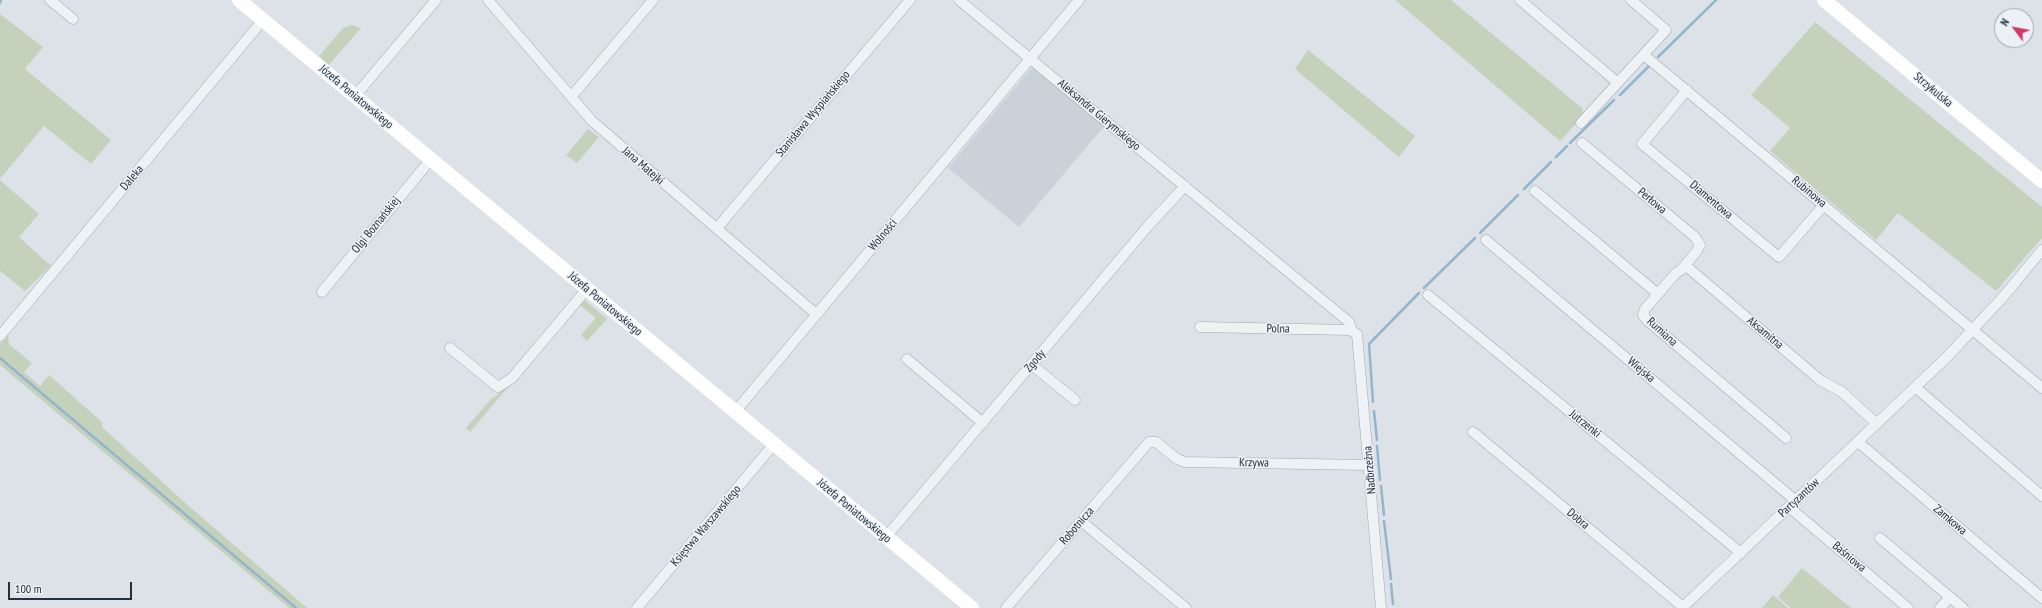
<!DOCTYPE html>
<html>
<head>
<meta charset="utf-8">
<style>
	body { margin:0 }
	#map { position:relative; width:2042px; height:608px; overflow:hidden; background:#dce2e7; font-family:"PT Sans Narrow",sans-serif }
	canvas { display:block }
	.north { position:absolute; left:1994px; top:8px; width:40px; height:40px; box-sizing:border-box; background:#ebf1f5; border:1px solid #9ca4ac; border-radius:50%; rotate:302deg; font-size:11px; font-weight:700; line-height:16px; text-align:center; color:#25313f }
	.north::after { content:''; display:block; margin:auto; width:14px; height:18px; background:#d73662; clip-path:polygon(50% 0,100% 100%,50% 72%,0 100%) }
	.scale { position:absolute; left:8px; top:582px; width:124px; height:18px; box-sizing:border-box; border:2px solid #25313f; border-top:0; padding-left:5px; font-size:12px; line-height:14px; white-space:nowrap; color:#25313f; -webkit-text-stroke:3px #ebf1f5; paint-order:stroke }
</style>
</head>
<body>
<div id="map">
<canvas width="2042" height="608"></canvas>
<div class="north">N</div>
<div class="scale">100 m</div>
</div>
<script>
const ctx = document.querySelector('canvas').getContext('2d');
ctx.lineJoin = 'round';
function paint(path, color) { ctx.fillStyle = color; ctx.fill(path, 'evenodd'); }
const poly = rows => new Path2D(rows.map(r => 'M' + r).join(''));
function trace(path, color, width, dash) { ctx.strokeStyle = color; ctx.lineWidth = width; ctx.lineCap = dash ? 'butt' : 'round'; ctx.setLineDash(dash || []); ctx.stroke(path); }
function write(font, color, halo, rows, align = 'center') {
  ctx.font = font + ' "PT Sans Narrow",sans-serif'; ctx.lineWidth = 3; ctx.setLineDash([]); ctx.textBaseline = 'middle'; ctx.strokeStyle = halo; ctx.fillStyle = color; for (const [text, x, y, turn = 0] of rows) {
    ctx.save(); ctx.translate(x, y); ctx.rotate((+turn || 0) * Math.PI / 180); ctx.textAlign = isNaN(turn) ? turn : align; if (halo) ctx.strokeText(text, 0, 0); ctx.fillText(text, 0, 0); ctx.restore();
  }
}
paint(poly([
	[1034,65,1106,124,1019,227,948,168]
]), '#cad1d9');
paint(poly([
	[1395,0,1451,0,1583,109,1582,117,1560,141],
	[0,14,43,47,25,69,111,140,91,164,44,126,0,179],
	[1815,22,2042,207,2042,238,1996,291,1898,213,1876,240,1770,151,1790,128,1751,95],
	[352,25,361,28,329,65,319,56,343,28],
	[1308,50,1415,136,1399,157,1295,69],
	[588,129,599,137,577,163,566,155],
	[0,180,39,214,19,237,51,266,25,291,0,271],
	[582,298,607,319,587,341,581,335,596,318,581,306,578,306],
	[8,335,9,344,32,363,24,372,40,386,49,375,103,423,101,426,183,501,307,608,289,608,0,365,0,344],
	[514,380,470,432,466,428,492,398,498,395,502,388],
	[1802,568,1851,608,1791,608,1778,597],
	[1773,595,1788,608,1762,608]
]), '#c4d2bc');
trace(poly([
	[0,3,1,0],
	[1658,57,1716,0],
	[1620,95,1649,66],
	[1570,143,1614,100],
	[1556,157,1567,146],
	[1524,189,1551,162],
	[1480,233,1518,195],
	[1424,288,1475,238],
	[0,358,296,608],
	[1373,402,1369,344,1419,293],
	[1374,411,1377,440],
	[1377,446,1380,480],
	[1381,486,1384,515],
	[1384,521,1391,579],
	[1391,584,1393,604]
]), '#94b5cb', 2.5);
const street = poly([
	[50,0,73,19],
	[488,0,592,121,816,314],
	[959,0,1349,322,1352,331],
	[1520,0,1617,82],
	[1644,55,2042,388],
	[1687,90,1642,144,1779,257,1824,205],
	[355,96,436,0],
	[571,97,653,0],
	[1581,123,1666,30,1631,0],
	[1582,143,1695,237,1700,245,1696,252,1681,270,1676,273,1645,309,1643,315,1648,321,1786,438],
	[1535,191,1658,294],
	[717,228,910,0],
	[1486,240,1796,501],
	[1685,265,1820,380,1842,392,1877,424],
	[322,292,431,159],
	[1428,295,1741,553],
	[1200,327,1350,330,1357,334,1381,608],
	[0,336,263,20],
	[450,348,498,387,512,378,587,289],
	[907,359,983,423],
	[1032,365,1075,400],
	[1915,387,2042,496],
	[735,412,1079,0],
	[1473,432,1683,607],
	[1858,442,2042,598],
	[1789,507,1908,608],
	[1081,521,1186,608],
	[886,537,1148,226,1185,186],
	[1880,538,1963,608],
	[637,608,774,444],
	[1006,608,1149,442,1156,442,1177,459,1185,462,1369,465],
	[1682,608,1947,357,2003,297,2042,250],
	[1940,608,1950,597]
]);
trace(street, '#a1a9b1', 11);
trace(street, '#eff2f5', 10);
trace(poly([
	[239,0,972,608],
	[1824,0,2042,181]
]), '#fff', 14);
write('12px', '#25313f', '#ebf1f5', [
	["Strzykulska",1933,90,40],
	["Józefa Poniatowskiego",356,97,40],
	["Stanisława Wyspiańskiego",813,114,-50],
	["Aleksandra Gierymskiego",1099,115,40],
	["Jana Matejki",643,166,41],
	["Daleka",132,178,-50],
	["Rubinowa",1809,192,40],
	["Diamentowa",1711,200,40],
	["Perłowa",1652,201,40],
	["Olgi Boznańskiej",376,225,-51],
	["Wolności",883,235,-50],
	["Józefa Poniatowskiego",605,304,40],
	["Polna",1278,329,1],
	["Rumiana",1662,332,42],
	["Aksamitna",1765,333,40],
	["Zgody",1035,361,-50],
	["Wiejska",1641,370,40],
	["Jutrzenki",1585,424,39],
	["Krzywa",1254,463,1],
	["Nadbrzeżna",1370,470,-95],
	["Partyzantów",1799,498,-43],
	["Józefa Poniatowskiego",854,511,40],
	["Dobra",1578,519,40],
	["Zamkowa",1950,520,40],
	["Księstwa Warszawskiego",706,526,-50],
	["Robotnicza",1077,526,-49],
	["Baśniowa",1849,557,40]
]);
</script>
</body>
</html>
